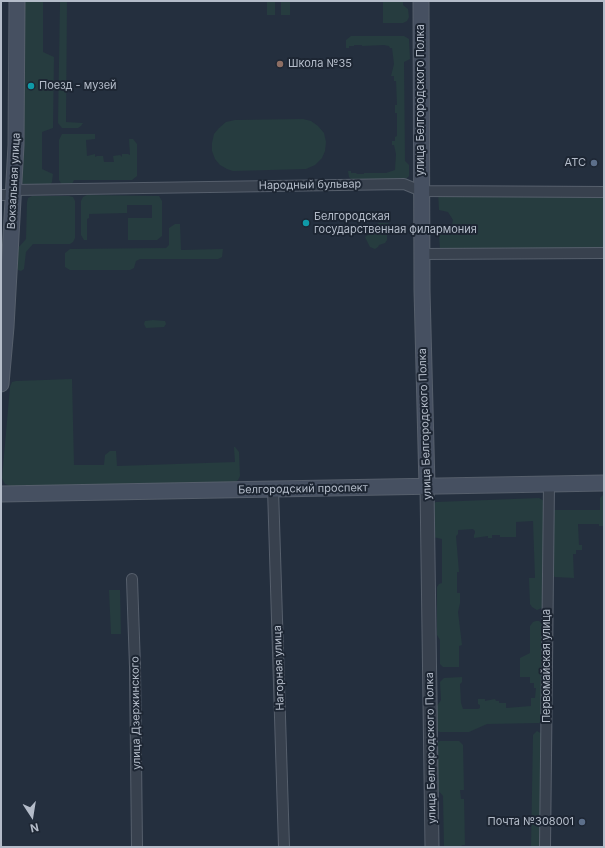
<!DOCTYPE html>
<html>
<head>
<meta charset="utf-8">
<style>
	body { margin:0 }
	#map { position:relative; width:605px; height:848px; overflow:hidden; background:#242f3e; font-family:Inter,sans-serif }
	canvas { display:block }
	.frame { position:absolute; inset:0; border:2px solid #b4bcc9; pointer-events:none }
	.north { position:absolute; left:12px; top:796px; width:40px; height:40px; -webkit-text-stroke:3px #1d2633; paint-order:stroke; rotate:168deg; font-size:11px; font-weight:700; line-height:16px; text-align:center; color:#b4bcc9 }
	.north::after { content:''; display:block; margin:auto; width:14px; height:18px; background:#b4bcc9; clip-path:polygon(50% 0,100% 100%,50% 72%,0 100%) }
</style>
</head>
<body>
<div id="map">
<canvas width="605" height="848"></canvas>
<div class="frame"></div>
<div class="north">N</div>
</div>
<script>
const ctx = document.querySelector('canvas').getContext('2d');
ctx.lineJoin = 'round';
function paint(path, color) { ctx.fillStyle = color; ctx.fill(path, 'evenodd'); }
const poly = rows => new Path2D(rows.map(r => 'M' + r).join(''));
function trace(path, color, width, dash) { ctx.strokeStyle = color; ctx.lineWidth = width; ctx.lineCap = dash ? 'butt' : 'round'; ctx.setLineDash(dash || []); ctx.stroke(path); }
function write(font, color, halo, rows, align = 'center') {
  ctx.font = font + ' Inter,sans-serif'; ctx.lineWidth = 4; ctx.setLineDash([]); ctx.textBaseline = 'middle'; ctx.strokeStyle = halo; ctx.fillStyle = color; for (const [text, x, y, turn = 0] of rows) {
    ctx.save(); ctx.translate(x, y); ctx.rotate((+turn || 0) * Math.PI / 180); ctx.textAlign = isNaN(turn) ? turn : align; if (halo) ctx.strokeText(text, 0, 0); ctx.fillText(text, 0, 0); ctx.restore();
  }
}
paint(poly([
	[25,1,43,1,43,52,54,57,53,128,42,132,42,169,53,174,52,182,50,185,25,186,21,181],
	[60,1,67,1,66,122,83,123,81,126,78,128,62,128,58,123],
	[267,1,275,1,275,15,267,15],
	[281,1,290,1,290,15,281,15],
	[383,1,403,1,403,5,408,9,409,17,407,21,403,23,383,23],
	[351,36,404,36,409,39,410,59,404,62,405,161,409,165,409,176,406,179,352,180,349,177,348,171,351,171,351,173,356,173,357,174,364,174,364,173,386,173,395,170,396,154,394,145,392,145,392,141,395,141,395,137,397,136,397,113,395,113,395,105,397,105,396,81,394,81,394,76,391,76,394,64,392,48,390,48,389,46,384,45,362,46,362,45,354,45,354,46,349,46,349,48,346,48,346,40],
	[303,119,311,121,318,126,324,133,326,142,325,151,322,158,315,165,306,169,233,171,227,169,220,165,215,159,212,151,212,143,214,134,219,128,226,122,235,120],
	[62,134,95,134,95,139,86,140,87,156,95,154,95,157,97,156,103,156,104,162,114,162,113,156,120,155,122,157,122,154,128,154,130,155,129,139,133,139,137,144,137,176,132,180,74,180,71,186,62,185,59,180,59,140],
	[438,191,604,192,604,249,440,250,439,234,448,232,452,225,453,220,448,212,439,210],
	[87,195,159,196,162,201,162,236,157,240,128,240,128,218,152,218,152,205,127,205,127,213,89,214,89,218,87,219,87,240,84,240,81,235,81,201,83,197],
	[32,196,69,196,73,197,75,201,75,238,73,242,70,244,33,244,26,252,24,269,21,271,18,270,17,268,18,248,26,239,27,202,28,198],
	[378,223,388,223,391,229,387,234,387,240,385,243,379,245,378,247,375,249,370,247,365,237,373,231],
	[175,224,180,224,181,250,223,249,222,257,218,259,140,259,136,261,134,268,130,270,70,270,65,267,65,253,70,249,166,248,169,245,169,228],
	[153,320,165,321,166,324,164,327,146,328,144,324,145,321],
	[72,379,74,465,104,465,105,455,110,451,116,451,117,466,235,462,234,447,235,447,239,452,240,476,238,480,235,482,11,486,5,484,2,478,10,387,12,382,16,381],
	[604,494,604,526,599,526,599,524,578,524,579,545,582,545,582,550,576,550,576,554,573,554,574,578,555,577,553,576,553,510,600,510,600,498],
	[539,498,544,501,544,607,537,610,532,607,530,604,529,578,535,578,533,521,516,522,516,537,500,537,500,535,492,535,492,538,488,538,488,536,474,538,474,535,475,533,475,531,473,529,458,530,458,534,456,536,459,572,457,572,457,593,460,593,460,603,458,612,462,645,459,646,459,667,443,667,440,664,440,640,437,635,437,587,439,584,442,583,442,539,433,537,433,504,436,502],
	[109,590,120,590,121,634,111,634],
	[536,621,539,621,543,625,542,721,539,723,487,724,469,732,440,732,436,730,435,709,441,700,440,682,444,678,462,677,462,682,460,684,461,703,463,709,478,709,480,708,480,705,478,704,478,699,485,699,485,701,495,699,496,701,499,701,499,703,506,703,506,708,531,706,531,698,535,698,536,688,534,688,534,683,530,683,530,677,520,677,520,658,530,653,530,626,533,622],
	[537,731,542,734,541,847,531,847,533,735],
	[440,741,459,741,463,745,464,790,460,790,461,799,464,799,465,845,462,845,461,847,444,847,443,796,437,789,437,743]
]), '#263c3f');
const minor = poly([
	[14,190,404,184,421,191,604,192],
	[1,195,14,195],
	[422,254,604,253],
	[273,489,284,847],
	[132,579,135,667,137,847],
	[545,847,549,484]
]);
const tertiary = poly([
	[427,486,432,847]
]);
const secondary = poly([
	[421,1,422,290,427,486],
	[1,384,6,327,16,145,17,1],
	[1,494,604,483]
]);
trace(minor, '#565f6c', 12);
trace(tertiary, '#565f6c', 15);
trace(secondary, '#565f6c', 17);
trace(minor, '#38414e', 10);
trace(tertiary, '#38414e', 13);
trace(secondary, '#465061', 15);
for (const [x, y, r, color] of [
	[280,64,4,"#8d6e63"],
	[31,86,4,"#0f9aa8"],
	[594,163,4,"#5c6f8a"],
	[306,223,4,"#0f9aa8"],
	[582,822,4,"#5c6f8a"]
]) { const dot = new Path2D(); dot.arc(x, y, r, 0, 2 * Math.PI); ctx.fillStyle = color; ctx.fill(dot); trace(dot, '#1d2633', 1.5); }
write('11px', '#b4bcc9', '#1d2633', [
	["Школа №35",288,64],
	["Поезд - музей",39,86],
	["АТС",586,163,"right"],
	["Белгородская",314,217],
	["государственная филармония",314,230],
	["Почта №308001",574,822,"right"]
], 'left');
write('11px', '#b4bcc9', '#1d2633', [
	["улица Белгородского Полка",421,100,-90],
	["Вокзальная улица",14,181,-87],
	["Народный бульвар",310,185,-1],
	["улица Белгородского Полка",425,424,-92],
	["Белгородский проспект",303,489,-1],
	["Первомайская улица",547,666,-90],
	["Нагорная улица",279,668,-92],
	["улица Дзержинского",136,713,-91],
	["улица Белгородского Полка",431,748,-91]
]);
</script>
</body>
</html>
